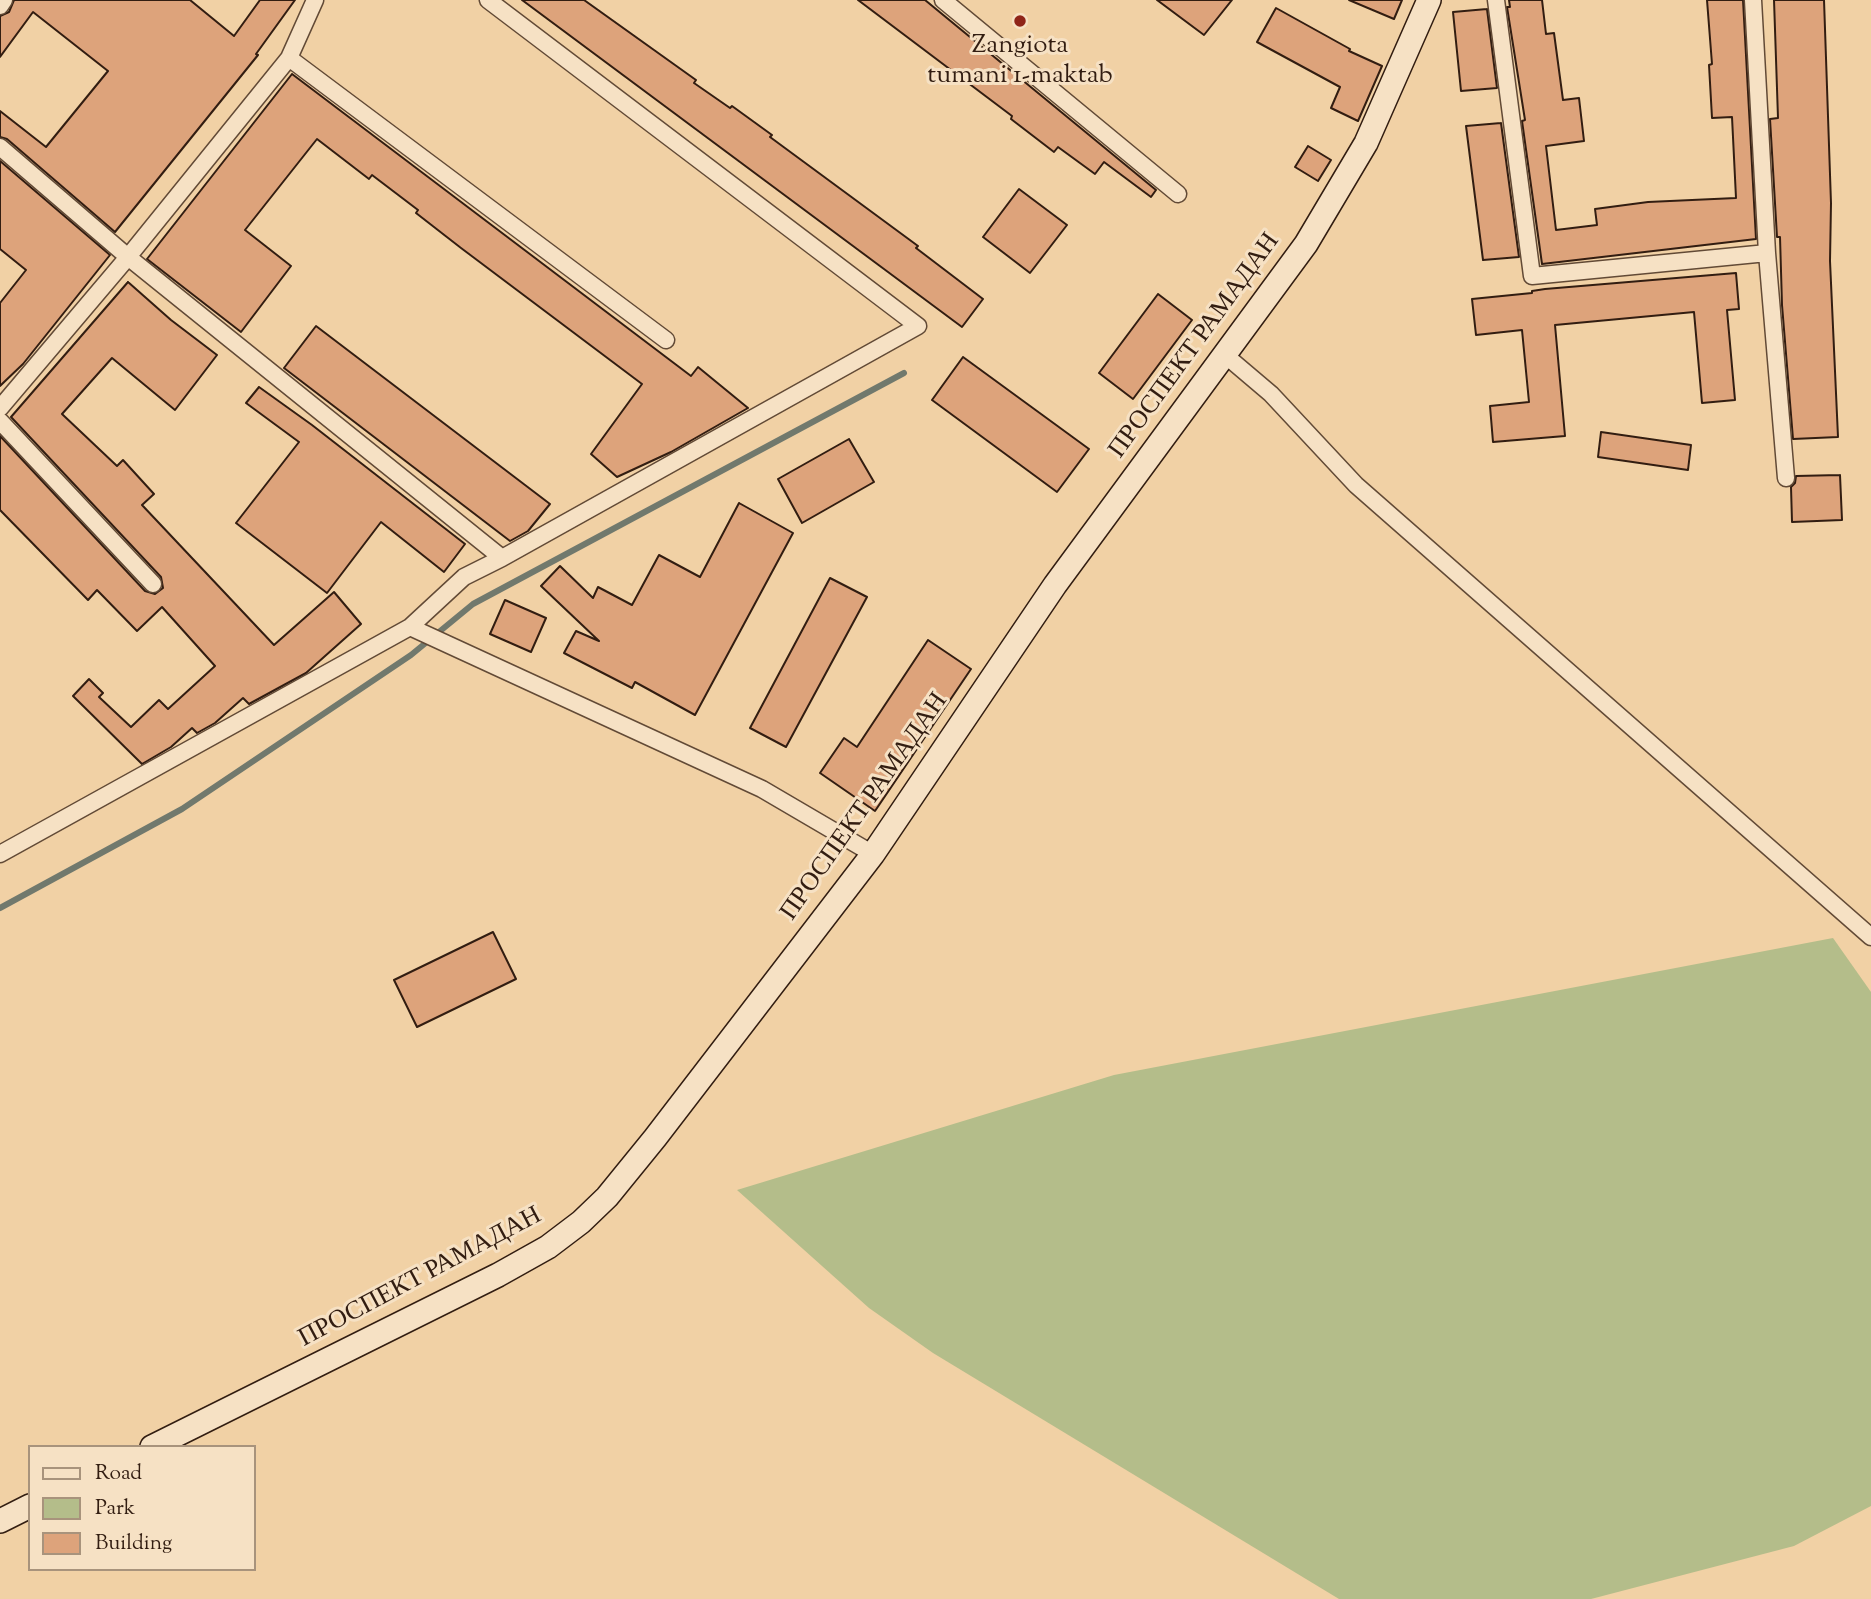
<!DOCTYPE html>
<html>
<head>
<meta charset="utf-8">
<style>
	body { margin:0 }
	#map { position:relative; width:1871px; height:1599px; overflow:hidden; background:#f1d1a5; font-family:"Sorts Mill Goudy",serif }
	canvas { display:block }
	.legend { position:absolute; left:28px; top:1445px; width:228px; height:126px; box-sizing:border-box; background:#f6e1c4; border:2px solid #a8937c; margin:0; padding:9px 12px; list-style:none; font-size:21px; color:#321d11 }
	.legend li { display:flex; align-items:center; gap:14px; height:35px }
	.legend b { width:35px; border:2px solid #a8937c }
</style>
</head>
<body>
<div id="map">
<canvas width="1871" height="1599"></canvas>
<ul class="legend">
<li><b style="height:9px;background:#f6e1c4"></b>Road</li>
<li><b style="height:19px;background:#b4bd8a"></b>Park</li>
<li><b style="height:19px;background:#dda37b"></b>Building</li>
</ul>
</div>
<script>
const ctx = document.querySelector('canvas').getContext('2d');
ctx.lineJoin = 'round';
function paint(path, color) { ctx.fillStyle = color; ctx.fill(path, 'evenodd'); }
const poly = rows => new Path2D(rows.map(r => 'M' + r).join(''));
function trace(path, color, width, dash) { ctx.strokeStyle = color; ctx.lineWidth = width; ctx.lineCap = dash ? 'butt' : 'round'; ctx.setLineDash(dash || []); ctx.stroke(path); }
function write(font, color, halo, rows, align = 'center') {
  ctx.font = font + ' "Sorts Mill Goudy",serif'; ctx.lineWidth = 6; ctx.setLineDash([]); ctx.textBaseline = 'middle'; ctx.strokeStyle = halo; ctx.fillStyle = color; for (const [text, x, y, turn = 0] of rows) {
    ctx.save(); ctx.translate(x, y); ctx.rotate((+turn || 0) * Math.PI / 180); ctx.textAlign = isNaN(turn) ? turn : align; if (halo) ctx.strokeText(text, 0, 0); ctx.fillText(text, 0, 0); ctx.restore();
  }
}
paint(poly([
	[1833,938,1871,992,1871,1506,1794,1546,1591,1599,1339,1599,933,1353,869,1308,737,1190,1114,1075]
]), '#b4bd8a');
trace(poly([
	[0,908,182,809,411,655,473,604,904,373]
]), '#71796d', 6);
const building = poly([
	[14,0,190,0,234,36,260,0,295,0,256,54,258,55,115,232,7,139,0,137,0,111,46,147,108,71,33,12,0,57,0,16,9,12,14,0],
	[522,0,584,0,696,80,694,83,730,108,732,106,772,135,770,137,918,246,916,248,983,299,962,327,522,0],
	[858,0,925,0,1156,190,1151,197,1104,162,1095,174,1058,147,1054,152,1011,119,1012,116,858,0],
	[1157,0,1232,0,1204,35,1157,0],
	[1349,0,1402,0,1394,19,1349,0],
	[1509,0,1542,0,1546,34,1554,33,1563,100,1579,98,1584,141,1546,146,1556,230,1597,225,1595,209,1648,202,1736,198,1732,117,1712,118,1709,65,1712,64,1707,0,1743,0,1756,239,1542,264,1522,121,1525,120,1507,7,1510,7,1509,0],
	[1774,0,1824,0,1831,203,1830,261,1838,437,1793,439,1782,305,1780,237,1777,237,1770,119,1778,118,1774,0],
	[1276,8,1350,49,1349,51,1382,66,1358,121,1331,108,1340,87,1257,42,1276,8],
	[1487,9,1497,88,1461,91,1453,12,1487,9],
	[292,74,691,376,698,367,748,408,671,452,617,477,591,454,642,384,461,248,416,213,418,210,372,175,369,179,317,139,245,230,291,266,241,332,147,259,292,74],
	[1501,123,1519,257,1483,260,1466,126,1501,123],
	[1308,146,1331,160,1318,181,1295,167,1308,146],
	[0,161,110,255,23,364,0,386,0,303,26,270,0,249,0,161],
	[1019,189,1067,225,1030,273,983,237,1019,189],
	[1736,273,1739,309,1727,310,1735,400,1702,403,1694,312,1555,325,1565,436,1493,442,1490,406,1529,402,1522,330,1476,335,1472,299,1532,293,1532,291,1545,289,1736,273],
	[128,282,171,320,217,355,175,410,112,358,62,414,117,466,123,460,154,494,142,505,274,645,334,592,361,624,306,673,249,704,243,698,215,723,197,733,192,728,171,747,142,764,73,696,89,679,103,693,99,697,131,727,159,700,168,709,215,666,162,607,137,631,97,590,88,600,0,510,0,436,145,591,155,594,163,588,161,577,11,417,128,282],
	[1158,294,1192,320,1133,399,1099,373,1158,294],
	[316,326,550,504,528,531,510,541,284,368,316,326],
	[963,357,1089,449,1057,492,932,400,963,357],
	[259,387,312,425,465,544,444,572,381,522,327,593,236,523,299,442,246,403,259,387],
	[1601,432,1691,445,1688,470,1598,457,1601,432],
	[849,439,874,482,802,523,778,479,849,439],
	[1840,475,1842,520,1792,522,1791,487,1795,483,1796,476,1840,475],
	[739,503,793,533,695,715,635,682,632,688,564,653,576,631,599,641,541,586,560,566,593,598,598,587,632,605,659,555,700,577,739,503],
	[830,578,867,597,786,747,750,728,830,578],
	[505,600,546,618,531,652,490,634,505,600],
	[928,640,971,669,875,811,820,773,844,738,857,747,928,640],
	[493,932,516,979,417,1027,394,980,493,932]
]);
paint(building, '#dda37b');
trace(building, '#321d11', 2);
const street = poly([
	[943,0,1178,194],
	[1496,0,1532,276,1767,253],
	[1753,0,1767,253,1786,478],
	[0,6,4,0],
	[289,58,666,340],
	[0,147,128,257,502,558],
	[1225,355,1271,394,1356,485,1871,937],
	[0,408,128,257,289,58,315,0],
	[0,421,153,584],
	[410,627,762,789,873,854],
	[0,854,410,627,464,577,502,558,918,326,488,0]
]);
const secondary = poly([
	[152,1447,498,1275,548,1247,581,1222,607,1197,655,1138,873,854,1055,585,1306,244,1366,143,1429,0],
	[0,1521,30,1506]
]);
trace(street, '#624a36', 19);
trace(secondary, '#321d11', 26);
trace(street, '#f6e1c4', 16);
trace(secondary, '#f6e1c4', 23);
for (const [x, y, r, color] of [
	[1020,21,7,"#8f2418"]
]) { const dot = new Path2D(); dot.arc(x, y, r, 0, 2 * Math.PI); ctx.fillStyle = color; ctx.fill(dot); trace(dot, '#f6e1c4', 2.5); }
write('26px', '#321d11', '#f6e1c4', [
	["Zangiota",1020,48],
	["tumani 1-maktab",1020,78]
]);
write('26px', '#321d11', '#f6e1c4', [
	["ПРОСПЕКТ РАМАДАН",1196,347,-54],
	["ПРОСПЕКТ РАМАДАН",866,808,-55],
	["ПРОСПЕКТ РАМАДАН",421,1279,-28]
]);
</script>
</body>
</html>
